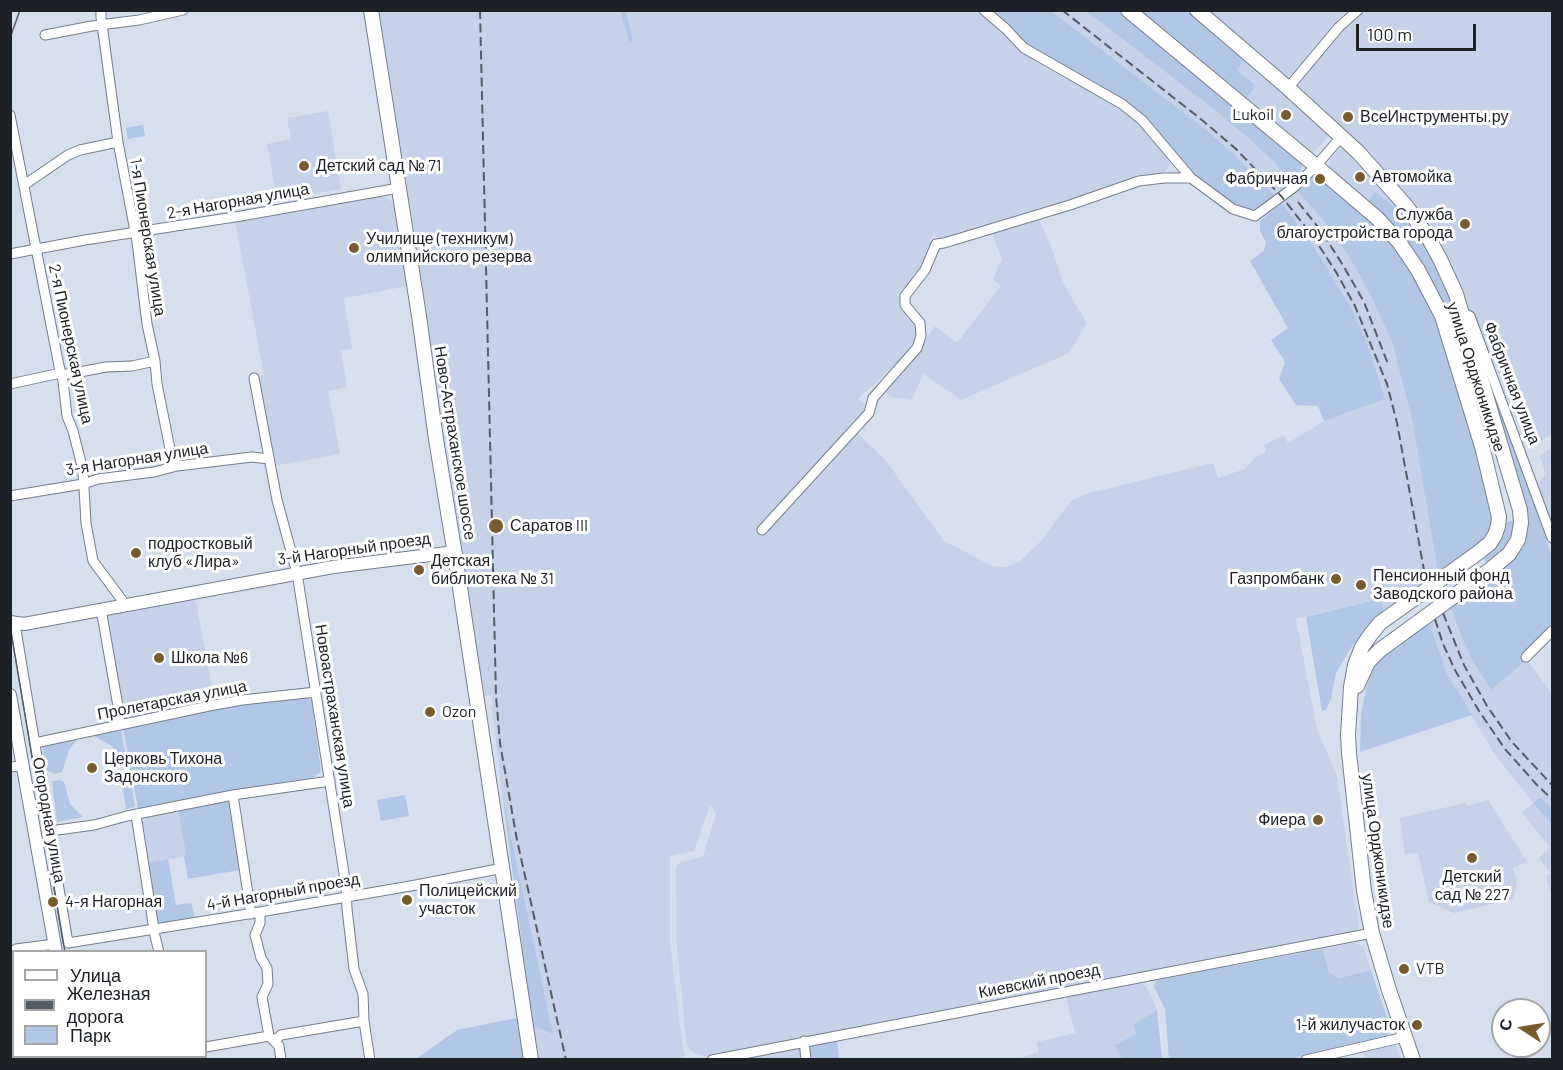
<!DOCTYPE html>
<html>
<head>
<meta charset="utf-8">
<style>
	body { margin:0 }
	#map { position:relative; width:1563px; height:1070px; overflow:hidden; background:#d5dfee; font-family:Barlow,sans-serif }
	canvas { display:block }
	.frame { position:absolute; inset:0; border:12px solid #1d2126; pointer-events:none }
	.legend { position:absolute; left:12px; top:950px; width:195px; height:108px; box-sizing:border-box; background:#fff; border:2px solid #a5a6a8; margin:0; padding:8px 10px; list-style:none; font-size:18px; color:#1d2126 }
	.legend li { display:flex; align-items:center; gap:12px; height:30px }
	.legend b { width:30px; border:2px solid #a5a6a8 }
	.north { position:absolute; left:1491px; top:998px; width:60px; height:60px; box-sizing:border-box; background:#fff; border:2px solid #a5a6a8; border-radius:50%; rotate:282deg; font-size:16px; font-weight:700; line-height:24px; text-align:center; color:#1d2126 }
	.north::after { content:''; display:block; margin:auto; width:21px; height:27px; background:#775b2e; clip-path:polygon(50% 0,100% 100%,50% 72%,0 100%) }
	.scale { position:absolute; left:1356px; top:24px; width:120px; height:27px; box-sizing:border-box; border:3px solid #1d2126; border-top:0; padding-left:8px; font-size:18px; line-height:21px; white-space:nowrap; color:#1d2126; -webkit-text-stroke:4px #fff; paint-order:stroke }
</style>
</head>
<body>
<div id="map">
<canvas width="1563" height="1070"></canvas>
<div class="frame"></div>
<ul class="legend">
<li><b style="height:8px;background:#fff"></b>Улица</li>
<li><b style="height:8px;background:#565c64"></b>Железная дорога</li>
<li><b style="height:16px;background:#b2c7e5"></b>Парк</li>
</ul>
<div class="north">С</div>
<div class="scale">100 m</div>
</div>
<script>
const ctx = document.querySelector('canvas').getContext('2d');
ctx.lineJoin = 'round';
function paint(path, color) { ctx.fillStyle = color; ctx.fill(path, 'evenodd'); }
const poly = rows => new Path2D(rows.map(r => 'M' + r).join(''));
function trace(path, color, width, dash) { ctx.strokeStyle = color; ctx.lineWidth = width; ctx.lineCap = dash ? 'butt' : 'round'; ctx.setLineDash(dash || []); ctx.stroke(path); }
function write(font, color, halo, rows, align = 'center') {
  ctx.font = font + ' Barlow,sans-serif'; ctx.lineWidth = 6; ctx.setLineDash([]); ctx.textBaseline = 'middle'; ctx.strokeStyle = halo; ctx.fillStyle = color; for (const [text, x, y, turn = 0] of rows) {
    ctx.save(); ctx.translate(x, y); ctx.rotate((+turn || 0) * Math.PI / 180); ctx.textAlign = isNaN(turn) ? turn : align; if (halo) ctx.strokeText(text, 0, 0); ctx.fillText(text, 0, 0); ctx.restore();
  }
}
paint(poly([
	[379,11,975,11,998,27,1020,50,1047,69,1120,107,1129,115,1145,130,1171,161,1169,167,1164,173,1139,178,943,240,933,234,922,268,900,295,900,307,916,325,918,336,915,346,858,399,873,410,857,433,886,461,944,541,992,566,1006,567,1019,562,1040,542,1072,500,1085,494,1213,463,1218,478,1245,469,1256,457,1266,452,1264,445,1283,435,1288,443,1324,421,1385,399,1370,351,1352,309,1310,240,1282,203,1296,189,1330,228,1351,260,1372,298,1392,342,1412,419,1438,573,1383,611,1379,599,1296,619,1317,729,1337,776,1359,927,1356,931,721,1054,707,1056,699,1055,692,1051,687,1046,677,949,676,870,677,865,680,862,698,858,703,856,716,814,710,805,694,851,670,856,670,942,683,1050,686,1059,539,1059,533,1026,553,1034,502,793,492,710,492,695,484,696,415,236],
	[1051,11,1086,11,1211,107,1247,137,1277,165,1291,182,1275,196,1234,154,1199,124],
	[1204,11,1348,11,1342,15,1292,75,1287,77,1282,77],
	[1365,11,1552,11,1552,434,1543,440,1528,440,1522,435,1484,335,1471,314,1455,274,1436,236,1368,152,1322,110,1295,88,1295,84,1343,26],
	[1245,59,1328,130,1328,134,1327,138,1313,153,1310,152,1245,99,1237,70],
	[328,111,341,189,277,200,267,144,291,139,287,118],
	[1344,149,1350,152,1408,217,1375,193,1366,202,1331,172,1329,168,1330,160,1338,150],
	[383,196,389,199,395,205,408,286,344,298,352,349,341,351,347,387,328,391,340,454,273,466,257,377,264,375,235,221],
	[1039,219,1052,249,1063,283,1087,323,1069,353,961,400,924,374,918,385,912,400,891,397,883,391,919,349,935,326,957,343,1001,286,993,279,1002,259,992,233],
	[1552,447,1552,523,1539,487,1541,479,1546,475,1540,456],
	[189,598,193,599,196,602,214,699,213,703,127,720,124,719,106,613],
	[1451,608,1461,635,1472,660,1491,690,1527,660,1552,694,1552,808,1540,797,1533,803,1552,824,1552,899,1546,876,1551,874,1539,858,1550,847,1522,813,1533,803,1494,753,1447,674,1437,649,1429,623],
	[1488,800,1527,862,1513,868,1517,884,1513,899,1454,913,1429,902,1418,853,1405,854,1400,818,1465,803,1467,806],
	[178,809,186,856,147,863,140,823,147,816],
	[1354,943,1359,944,1364,949,1371,970,1340,978,1329,973,1323,949],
	[1138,983,1144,985,1148,990,1157,1010,1134,1024,1136,1034,1115,1045,1122,1059,1015,1060,1039,1052,1037,1042,1075,1033,1066,997],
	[1390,1046,1396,1046,1401,1059,1366,1059,1363,1053],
	[800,1047,804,1060,730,1060]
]), '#c5d2e7');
paint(poly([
	[620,11,626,11,633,40,630,44],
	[989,11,1051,11,1199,124,1234,154,1275,196,1259,208,1252,209,1233,205,1193,175,1145,118,1024,43],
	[1086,11,1122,11,1301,162,1302,169,1291,182,1277,165,1247,137,1211,107],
	[1138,11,1188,11,1245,59,1237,70,1256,86,1245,99],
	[143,125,145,136,128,139,126,128],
	[1316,175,1374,222,1394,244,1414,274,1436,320,1496,517,1492,533,1438,573,1412,419,1392,342,1372,298,1351,260,1330,228,1296,189,1310,177],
	[1375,192,1408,217,1431,251,1452,299,1450,304,1447,306,1442,305,1366,202],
	[1282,203,1310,240,1352,309,1370,351,1385,399,1324,421,1318,406,1296,405,1279,379,1285,362,1271,340,1288,328,1250,261,1264,251,1266,242,1260,231,1260,221],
	[1484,360,1552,556,1552,627,1527,660,1491,690,1472,660,1461,635,1451,608,1495,576,1494,574,1524,541,1527,521,1480,361],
	[1510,521,1514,522,1516,527,1509,546,1488,565,1483,558,1495,546,1502,536,1506,523],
	[1379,599,1385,613,1377,618,1352,646,1336,673,1331,699,1326,710,1322,711,1306,617],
	[1429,623,1447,674,1472,715,1360,752,1361,713,1366,688,1372,669,1383,653],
	[307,696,312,701,321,772,312,778,240,789,138,809,123,728,151,724,243,703],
	[121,730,128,766,123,766,117,759,112,746,92,735],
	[77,739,69,750,62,772,55,774,46,770,42,746],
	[130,775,135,807,126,809,122,782],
	[60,780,64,782,70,804,83,817,57,822,52,781],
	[502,793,553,1034,533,1026],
	[405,795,409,816,381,821,377,800],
	[1540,797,1552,808,1552,824,1533,803],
	[226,801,229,803,240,870,188,879,184,856,186,855,178,809],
	[168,859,176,905,191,903,195,918,160,924,155,921,147,863],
	[1323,949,1329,973,1340,978,1371,970,1391,1029,1386,1039,1288,1059,1169,1059,1165,1009,1154,987,1155,983,1157,980],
	[1157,1010,1162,1059,1122,1059,1115,1045,1136,1034,1134,1024],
	[517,1018,524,1059,416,1059,457,1030],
	[837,1039,839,1059,809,1059,809,1045]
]), '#b2c7e5');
const street = poly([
	[101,10,101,17,118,142,137,242,147,324,155,361,157,384,171,454,177,466],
	[984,10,1006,29,1024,48,1122,104,1142,120,1191,178,1233,209,1255,216,1293,188,1316,166,1341,137],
	[45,35,92,26,139,20,183,10],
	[1288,88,1339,27,1358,10],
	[10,115,59,366,63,381,67,416,73,431,83,470,86,523,93,561,122,600,124,606],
	[24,185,68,155,80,150,118,142],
	[10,254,85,240,241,216,399,188],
	[1461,312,1470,316,1552,538],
	[254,378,277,500,297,573,346,886,347,909,354,969,363,994,364,1021,370,1060],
	[10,384,56,374,69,374,106,367,132,366,155,361],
	[10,496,83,484,98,479,154,472,177,466,252,457,269,459],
	[762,530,869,413,873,398,917,348,921,336,920,323,905,305,905,296,925,270,936,244,944,243,1070,205,1139,181,1164,178,1191,178],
	[101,609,119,712,120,724],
	[17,623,16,630,68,943,260,912,416,885,503,868],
	[1526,657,1552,631],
	[35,743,209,706,242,700,316,692],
	[10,767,23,766],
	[233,795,251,914],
	[136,815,155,936,159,952],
	[50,831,94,825,127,816,233,795,330,781],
	[260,912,260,923,255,935,261,958,267,968,268,984,262,997,269,1036,279,1046,281,1060],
	[10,961,11,953,16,949,55,944],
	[275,1040,281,1035,364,1021],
	[804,1041,806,1060],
	[206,1047,269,1036],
	[177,1056,178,1060],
	[90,1060,109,1056],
	[712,1060,1372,933],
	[1306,1060,1405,1037]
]);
const secondary = poly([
	[10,622,24,624,333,567,455,552],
	[10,695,56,952],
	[73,1056,73,1060]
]);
const primary = poly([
	[371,10,419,316,436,439,456,561,531,1060],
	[1128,10,1316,166,1377,218,1399,242,1418,270,1442,316,1483,450,1499,517,1498,526,1495,535,1490,543,1479,552,1380,623,1371,634,1362,647,1355,665,1351,687,1348,735,1349,753,1364,891,1372,933,1389,990,1413,1060],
	[1197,10,1288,88,1358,152,1407,207,1429,239,1440,259,1456,294,1520,510,1521,523,1518,540,1509,554,1491,569,1380,650,1368,662,1357,686]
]);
trace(street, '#747d8a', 11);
trace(secondary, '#747d8a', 14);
trace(primary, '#747d8a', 16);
trace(street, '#fff', 9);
trace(secondary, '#fff', 12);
trace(primary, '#fff', 14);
trace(poly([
	[10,38,20,10],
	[10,626,65,952],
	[84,1056,84,1060]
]), '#565c64', 1.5);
trace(poly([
	[480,10,496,696,500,743,517,840,566,1060],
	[1062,10,1202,120,1236,149,1282,197,1314,238,1336,272,1355,306,1387,384,1397,423,1426,581],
	[1298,202,1322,232,1344,267,1364,302,1388,364],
	[1443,613,1464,665,1487,706,1512,742,1552,785],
	[1435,619,1443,644,1455,670,1479,711,1505,749,1537,785,1552,799]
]), '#565c64', 2, [9, 4.5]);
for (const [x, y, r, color] of [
	[1286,115,6,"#775b2e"],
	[1348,117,6,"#775b2e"],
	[304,166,6,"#775b2e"],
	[1360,177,6,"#775b2e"],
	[1320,179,6,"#775b2e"],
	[1465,224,6,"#775b2e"],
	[354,248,6,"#775b2e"],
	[496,526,8,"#775b2e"],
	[136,553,6,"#775b2e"],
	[419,570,6,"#775b2e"],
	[1336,579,6,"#775b2e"],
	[1361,585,6,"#775b2e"],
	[159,658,6,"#775b2e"],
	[430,712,6,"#775b2e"],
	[92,768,6,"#775b2e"],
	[1318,820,6,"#775b2e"],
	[1472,858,6,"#775b2e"],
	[407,900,6,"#775b2e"],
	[53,902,6,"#775b2e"],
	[1404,969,6,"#775b2e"],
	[1417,1025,6,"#775b2e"]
]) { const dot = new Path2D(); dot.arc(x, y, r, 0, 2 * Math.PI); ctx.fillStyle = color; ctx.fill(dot); trace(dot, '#fff', 2); }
write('16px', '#1d2126', '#fff', [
	["Lukoil",1274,115,"right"],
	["ВсеИнструменты.ру",1360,117],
	["Детский сад № 71",316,166],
	["Автомойка",1372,177],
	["Фабричная",1308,179,"right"],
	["Служба",1453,215,"right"],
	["благоустройства города",1453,233,"right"],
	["Училище (техникум)",366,239],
	["олимпийского резерва",366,257],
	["Саратов III",510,526],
	["подростковый",148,544],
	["клуб «Лира»",148,562],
	["Детская",431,561],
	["библиотека № 31",431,579],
	["Пенсионный фонд",1373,576],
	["Заводского района",1373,594],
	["Газпромбанк",1324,579,"right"],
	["Школа №6",171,658],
	["Ozon",442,712],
	["Церковь Тихона",104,759],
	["Задонского",104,777],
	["Фиера",1306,820,"right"],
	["Детский",1472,877,"center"],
	["сад № 227",1472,895,"center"],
	["Полицейский",419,891],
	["участок",419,909],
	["4-я Нагорная",65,902],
	["VTB",1416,969],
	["1-й жилучасток",1405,1025,"right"]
], 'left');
write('16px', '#1d2126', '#fff', [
	["2-я Нагорная улица",238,201,-10],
	["1-я Пионерская улица",148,237,81],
	["2-я Пионерская улица",71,344,78],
	["улица Орджоникидзе",1476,377,72],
	["Фабричная улица",1512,383,69],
	["Ново-Астраханское шоссе",455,443,81],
	["3-я Нагорная улица",137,459,-9],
	["3-й Нагорный проезд",354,549,-8],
	["Пролетарская улица",172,700,-11],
	["Новоастраханская улица",335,716,81],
	["Огородная улица",49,820,80],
	["улица Орджоникидзе",1378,851,82],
	["4-й Нагорный проезд",283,892,-10],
	["Киевский проезд",1039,981,-11]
]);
</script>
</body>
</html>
